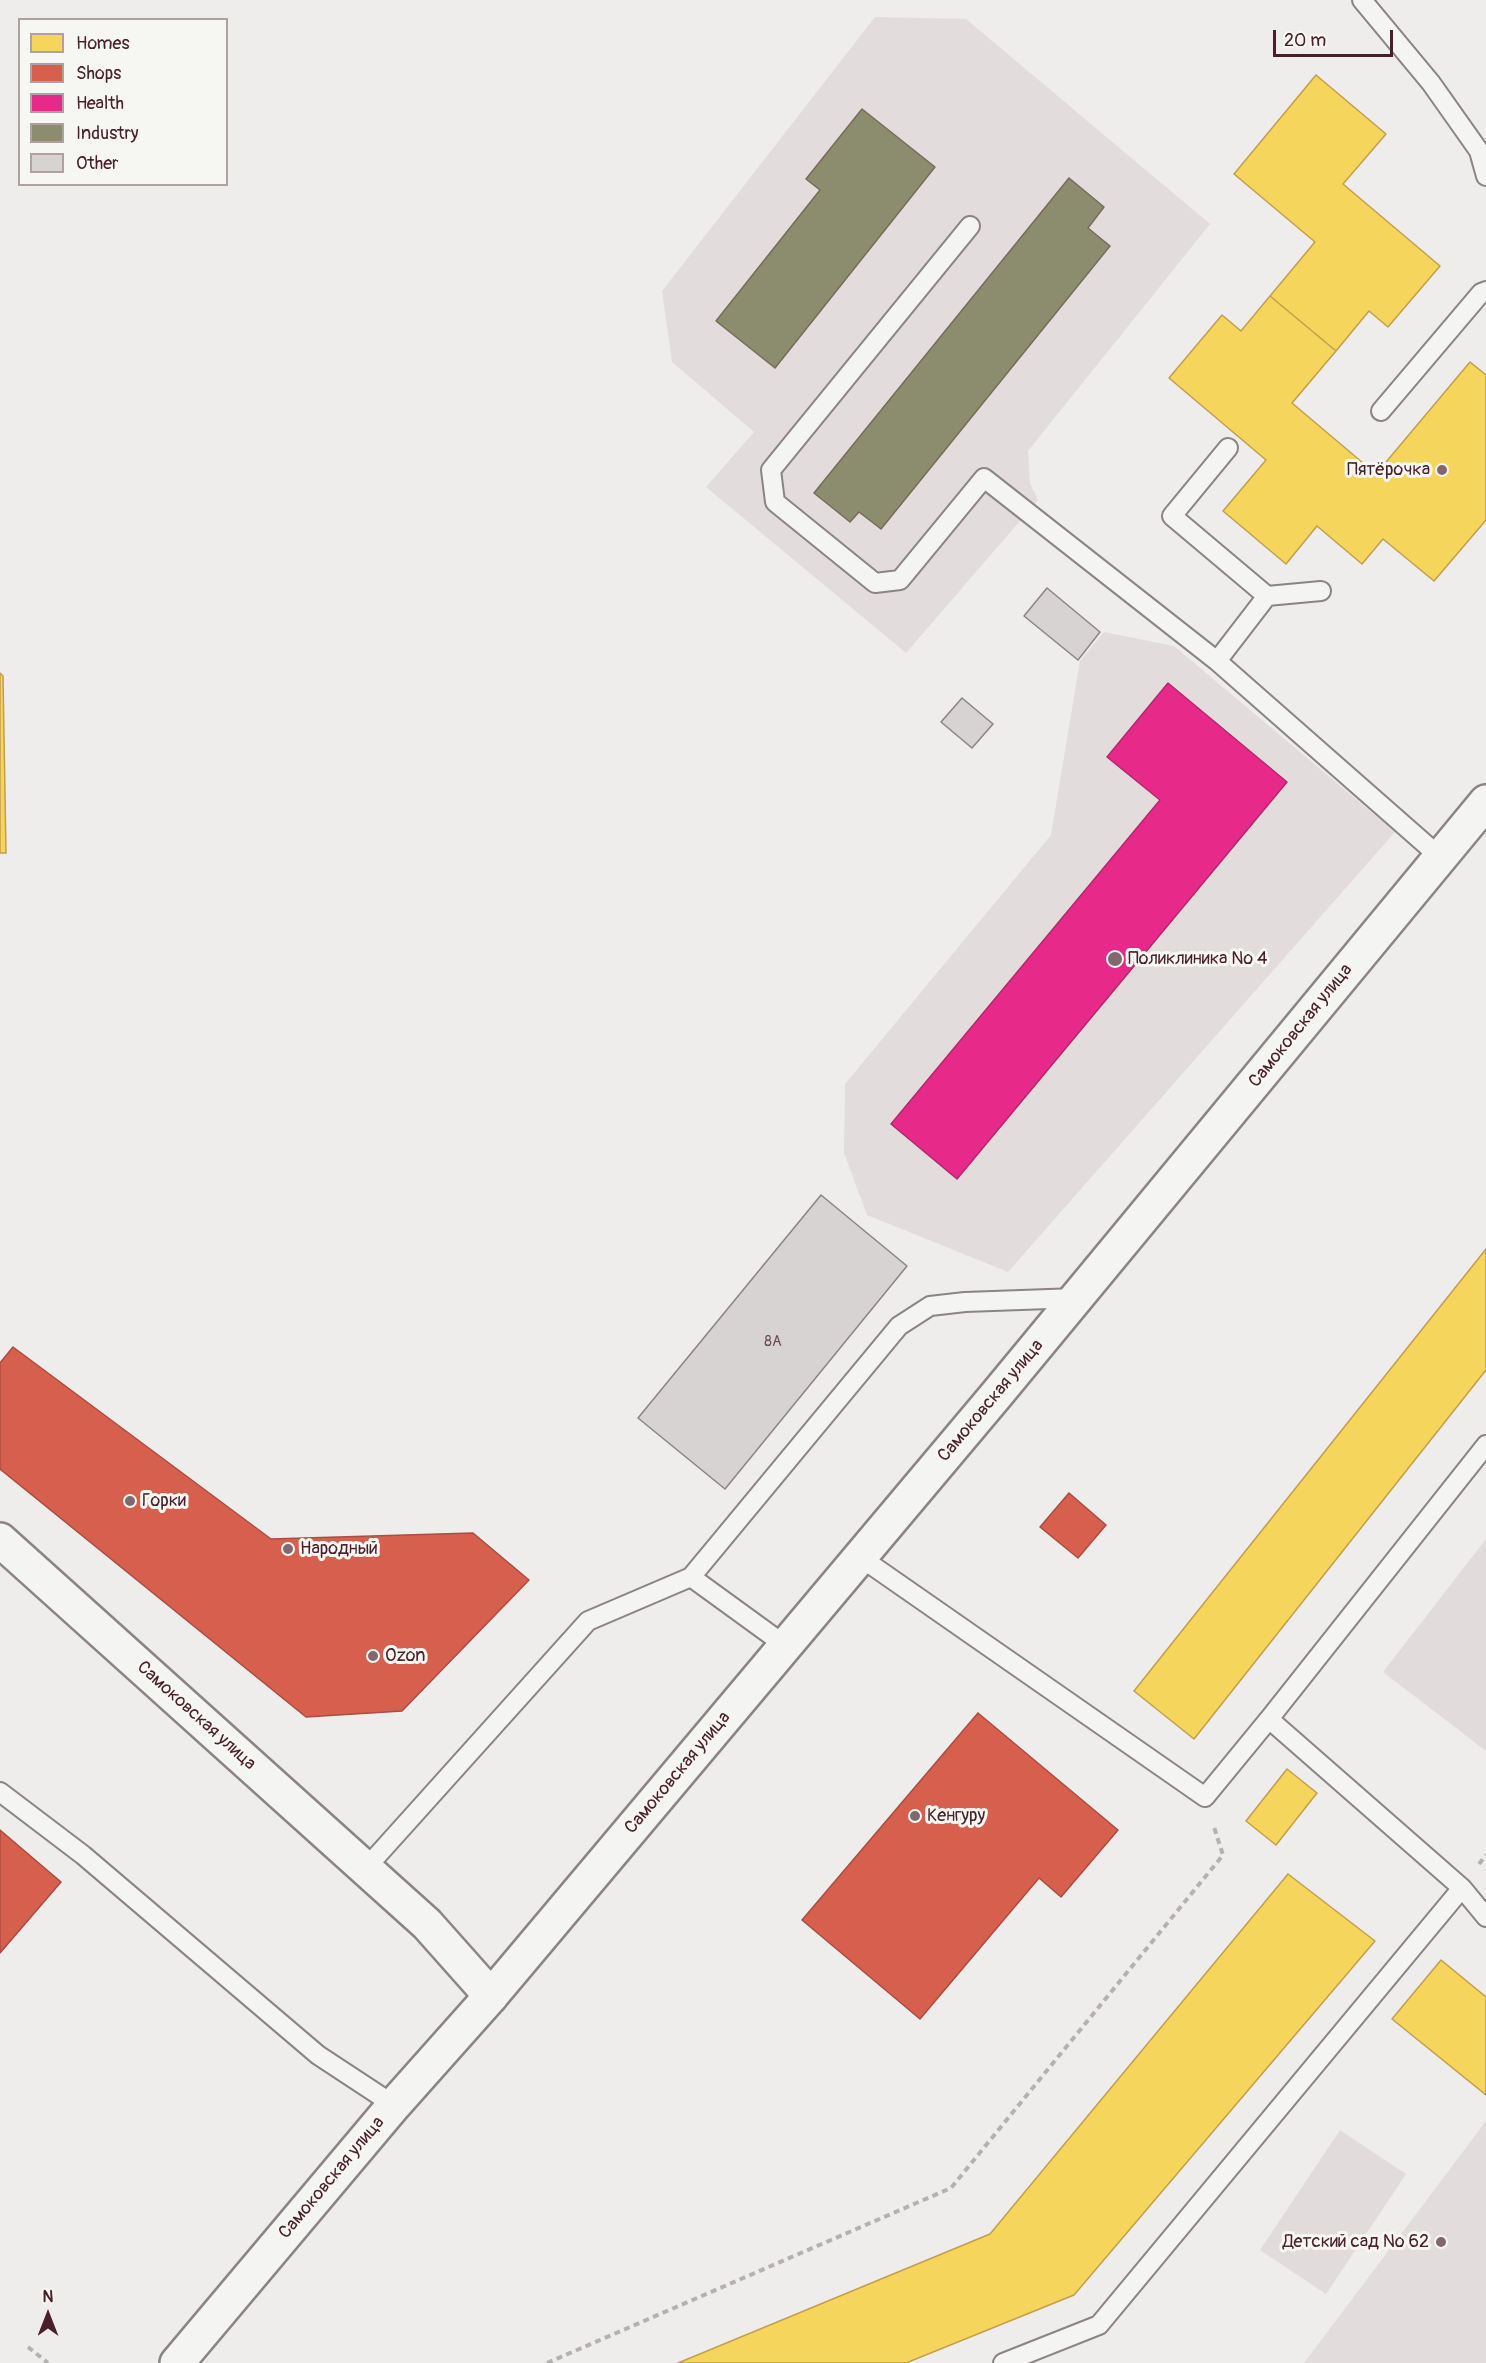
<!DOCTYPE html>
<html>
<head>
<meta charset="utf-8">
<style>
	body { margin:0 }
	#map { position:relative; width:1486px; height:2363px; overflow:hidden; background:#eeedeb; font-family:Pangolin,sans-serif }
	canvas { display:block }
	.legend { position:absolute; left:18px; top:18px; width:210px; height:168px; box-sizing:border-box; background:#f6f6f2; border:2px solid #b1a0a2; margin:0; padding:8px 10px; list-style:none; font-size:18px; color:#4a1f2b }
	.legend li { display:flex; align-items:center; gap:12px; height:30px }
	.legend b { width:30px; border:2px solid #b1a0a2 }
	.north { position:absolute; left:18px; top:2285px; width:60px; height:60px; -webkit-text-stroke:4px #f6f6f2; paint-order:stroke; rotate:0deg; font-size:16px; font-weight:700; line-height:24px; text-align:center; color:#4a1f2b }
	.north::after { content:''; display:block; margin:auto; width:21px; height:27px; background:#4a1f2b; clip-path:polygon(50% 0,100% 100%,50% 72%,0 100%) }
	.scale { position:absolute; left:1273px; top:30px; width:120px; height:27px; box-sizing:border-box; border:3px solid #4a1f2b; border-top:0; padding-left:8px; font-size:18px; line-height:21px; white-space:nowrap; color:#4a1f2b; -webkit-text-stroke:4px #f6f6f2; paint-order:stroke }
</style>
</head>
<body>
<div id="map">
<canvas width="1486" height="2363"></canvas>
<ul class="legend">
<li><b style="height:16px;background:#f6d55c"></b>Homes</li>
<li><b style="height:16px;background:#d6604d"></b>Shops</li>
<li><b style="height:16px;background:#e7298a"></b>Health</li>
<li><b style="height:16px;background:#8c8c6e"></b>Industry</li>
<li><b style="height:16px;background:#d6d3d2"></b>Other</li>
</ul>
<div class="north">N</div>
<div class="scale">20 m</div>
</div>
<script>
const ctx = document.querySelector('canvas').getContext('2d');
ctx.lineJoin = 'round';
function paint(path, color) { ctx.fillStyle = color; ctx.fill(path, 'evenodd'); }
const poly = rows => new Path2D(rows.map(r => 'M' + r).join(''));
function trace(path, color, width, dash) { ctx.strokeStyle = color; ctx.lineWidth = width; ctx.lineCap = dash ? 'butt' : 'round'; ctx.setLineDash(dash || []); ctx.stroke(path); }
function write(font, color, halo, rows, align = 'center') {
  ctx.font = font + ' Pangolin,sans-serif'; ctx.lineWidth = 6; ctx.setLineDash([]); ctx.textBaseline = 'middle'; ctx.strokeStyle = halo; ctx.fillStyle = color; for (const [text, x, y, turn = 0] of rows) {
    ctx.save(); ctx.translate(x, y); ctx.rotate((+turn || 0) * Math.PI / 180); ctx.textAlign = isNaN(turn) ? turn : align; if (halo) ctx.strokeText(text, 0, 0); ctx.fillText(text, 0, 0); ctx.restore();
  }
}
paint(poly([
	[875,17,966,19,1210,224,1028,451,1030,483,1038,500,906,653,706,487,754,432,672,362,662,291],
	[1104,632,1174,646,1395,832,1008,1272,867,1215,844,1153,845,1084,1051,835,1080,661],
	[1486,2121,1486,2363,1304,2363]
]), '#e2dddc');
paint(poly([
	[1486,1539,1486,1751,1383,1672],
	[1340,2130,1406,2174,1326,2294,1260,2250]
]), '#e1dcdb');
const homes = poly([
	[1316,75,1386,134,1343,184,1440,266,1388,327,1369,311,1336,351,1270,296,1315,242,1234,174,1316,75],
	[1270,296,1336,351,1292,403,1376,474,1470,362,1486,375,1486,520,1434,581,1383,539,1362,564,1317,526,1286,564,1223,511,1266,460,1169,378,1222,315,1241,331,1270,296],
	[0,673,3,676,6,853,0,853,0,673],
	[1486,1249,1486,1370,1194,1739,1134,1691,1486,1249],
	[1287,1769,1317,1793,1276,1845,1246,1821,1287,1769],
	[1288,1874,1375,1941,1074,2295,906,2363,678,2363,990,2234,1288,1874],
	[1441,1960,1486,1997,1486,2095,1392,2019,1441,1960]
]);
paint(homes, '#f6d55c');
trace(homes, '#c29e4d', 1.5);
const shops = poly([
	[13,1347,271,1539,473,1533,529,1580,402,1711,306,1717,0,1469,0,1363,13,1347],
	[1069,1493,1106,1525,1078,1558,1040,1527,1069,1493],
	[978,1713,1118,1830,1061,1897,1039,1878,920,2019,802,1920,978,1713],
	[0,1830,61,1882,0,1953,0,1830]
]);
paint(shops, '#d6604d');
trace(shops, '#ac4c43', 1.5);
const health = poly([
	[1168,683,1287,782,957,1179,891,1124,1160,800,1107,757,1168,683]
]);
paint(health, '#e7298a');
trace(health, '#b8266e', 1.5);
const industry = poly([
	[862,109,935,167,775,368,716,321,820,190,806,179,862,109],
	[1069,178,1104,207,1088,228,1110,246,881,529,859,512,850,522,814,493,1069,178]
]);
paint(industry, '#8c8c6e');
trace(industry, '#786b5a', 1.5);
const building = poly([
	[1047,588,1100,632,1078,660,1024,616,1047,588],
	[962,698,993,724,972,748,941,722,962,698],
	[821,1195,907,1266,725,1489,638,1418,821,1195]
]);
paint(building, '#d6d3d2');
trace(building, '#8c8385', 1.5);
const lane = poly([
	[1362,0,1431,83,1479,151,1486,176],
	[970,226,771,470,775,502,875,583,900,580,984,478,1217,661,1440,857],
	[1381,411,1481,293,1486,291],
	[1228,448,1172,516,1267,596],
	[1217,661,1267,596,1321,591],
	[860,1557,1205,1797,1269,1719,1462,1888,1486,1917],
	[691,1577,786,1646],
	[1269,1719,1486,1445],
	[0,1792,83,1855,318,2055,394,2105],
	[366,1868,588,1621,691,1577,899,1326,930,1306,965,1302,1077,1298],
	[1003,2363,1099,2325,1462,1888]
]);
const street = poly([
	[0,1540,427,1924,491,1996]
]);
const secondary = poly([
	[177,2363,394,2105,491,1996,997,1394,1486,802]
]);
trace(lane, '#8c8385', 22);
trace(street, '#8c8385', 38);
trace(secondary, '#8c8385', 38);
trace(poly([
	[1479,1864,1486,1855],
	[28,2347,48,2363],
	[547,2363,951,2188,1223,1855,1213,1824]
]), '#b5b1b0', 4, [6, 4.5]);
trace(lane, '#f4f4f2', 18);
trace(street, '#f4f4f2', 33);
trace(secondary, '#f4f4f2', 33);
for (const [x, y, r, color] of [
	[1442,470,6,"#83676e"],
	[1115,959,8,"#83676e"],
	[130,1501,6,"#83676e"],
	[288,1549,6,"#83676e"],
	[373,1656,6,"#83676e"],
	[915,1816,6,"#83676e"],
	[1441,2242,6,"#83676e"]
]) { const dot = new Path2D(); dot.arc(x, y, r, 0, 2 * Math.PI); ctx.fillStyle = color; ctx.fill(dot); trace(dot, '#f6f6f2', 2); }
write('15px', '#6d4c55', null, [
	["8А",773,1342]
]);
write('18px', '#4a1f2b', '#f6f6f2', [
	["Пятёрочка",1430,470,"right"],
	["Поликлиника № 4",1128,959],
	["Горки",142,1501],
	["Народный",300,1549],
	["Ozon",385,1656],
	["Кенгуру",927,1816],
	["Детский сад № 62",1429,2242,"right"]
], 'left');
write('18px', '#4a1f2b', '#f6f6f2', [
	["Самоковская улица",1301,1026,-51],
	["Самоковская улица",991,1401,-50],
	["Самоковская улица",196,1716,42],
	["Самоковская улица",678,1773,-50],
	["Самоковская улица",332,2178,-50]
]);
</script>
</body>
</html>
